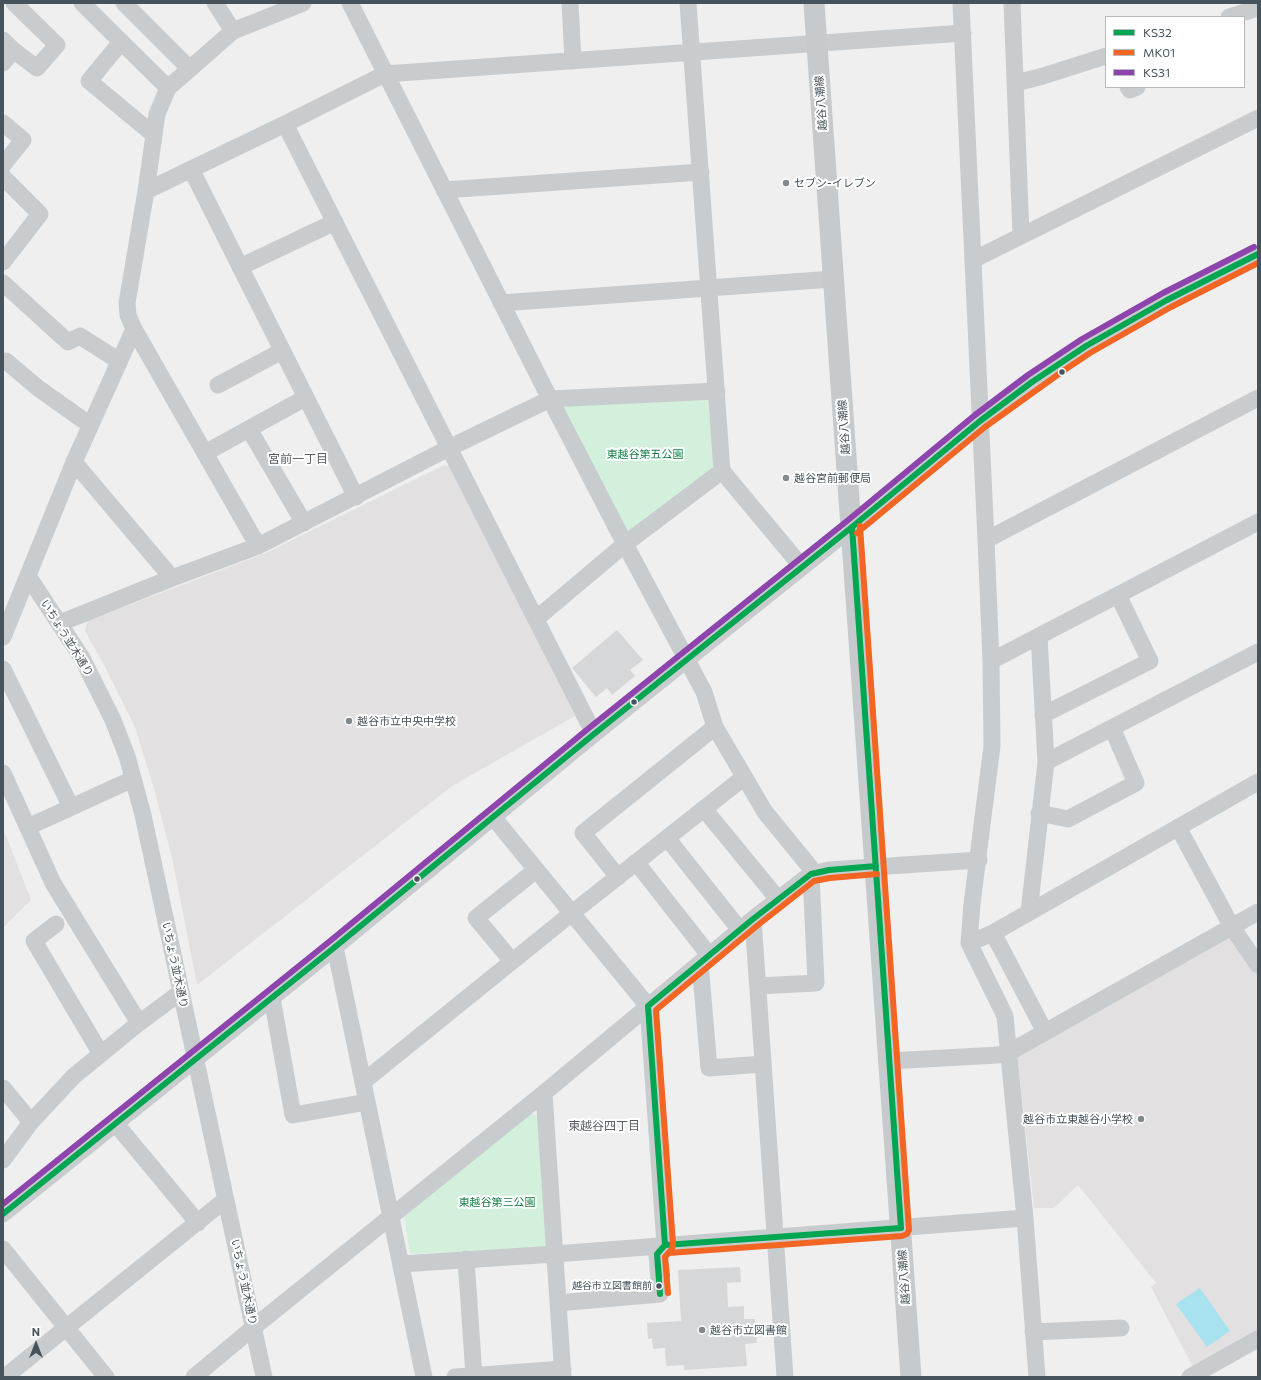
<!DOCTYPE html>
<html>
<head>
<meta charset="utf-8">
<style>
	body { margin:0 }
	#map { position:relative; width:1261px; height:1380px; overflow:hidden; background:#f0efef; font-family:Commissioner,sans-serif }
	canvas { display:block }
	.frame { position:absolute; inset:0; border:4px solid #46535c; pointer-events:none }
	.legend { position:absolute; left:1105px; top:16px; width:140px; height:72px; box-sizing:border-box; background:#fff; border:1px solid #b5babe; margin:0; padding:5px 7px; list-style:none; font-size:12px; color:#46535c }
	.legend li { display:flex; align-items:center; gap:8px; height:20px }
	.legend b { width:20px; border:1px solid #b5babe }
	.north { position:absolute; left:16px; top:1324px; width:40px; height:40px; -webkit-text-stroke:3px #fff; paint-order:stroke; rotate:0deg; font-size:11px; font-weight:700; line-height:16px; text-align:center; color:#46535c }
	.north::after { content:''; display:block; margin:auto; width:14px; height:18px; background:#46535c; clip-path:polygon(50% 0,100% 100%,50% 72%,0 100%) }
</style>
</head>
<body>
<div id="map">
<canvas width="1261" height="1380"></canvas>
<div class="frame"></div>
<ul class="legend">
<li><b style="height:5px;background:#00a651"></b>KS32</li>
<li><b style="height:5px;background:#f26522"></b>MK01</li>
<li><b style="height:5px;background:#8e44ad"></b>KS31</li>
</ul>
<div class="north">N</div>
</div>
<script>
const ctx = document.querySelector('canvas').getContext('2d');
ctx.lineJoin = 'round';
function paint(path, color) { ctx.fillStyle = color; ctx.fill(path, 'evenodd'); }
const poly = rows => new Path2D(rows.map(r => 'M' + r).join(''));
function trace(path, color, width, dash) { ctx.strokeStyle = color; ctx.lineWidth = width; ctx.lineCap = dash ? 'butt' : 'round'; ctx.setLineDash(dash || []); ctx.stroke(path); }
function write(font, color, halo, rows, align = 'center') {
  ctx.font = font + ' Commissioner,"Noto Sans JP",sans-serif'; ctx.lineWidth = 4; ctx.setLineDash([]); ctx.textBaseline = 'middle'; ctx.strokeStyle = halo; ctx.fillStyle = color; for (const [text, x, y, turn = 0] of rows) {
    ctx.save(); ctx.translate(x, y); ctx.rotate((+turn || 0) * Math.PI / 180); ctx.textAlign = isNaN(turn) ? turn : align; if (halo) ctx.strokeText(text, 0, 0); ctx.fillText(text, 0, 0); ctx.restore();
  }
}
paint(poly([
	[444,465,452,467,575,716,452,786,197,985,173,862,155,792,135,727,104,665,85,631,87,621,266,553],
	[3,828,31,900,3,928],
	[1231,932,1258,973,1258,1331,1193,1367,1151,1287,1156,1283,1078,1185,1054,1208,1034,1208,1017,1052]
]), '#e2e0e1');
paint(poly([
	[707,397,716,468,627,535,559,404],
	[530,1112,541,1118,550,1247,410,1254,404,1217]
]), '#d3f0dc');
paint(poly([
	[1200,1288,1230,1331,1207,1347,1176,1304]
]), '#a7e2ee');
paint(poly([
	[617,630,643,660,630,670,635,676,612,695,607,688,596,697,572,668],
	[740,1267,741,1282,727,1283,728,1307,744,1306,744,1319,755,1319,757,1343,745,1344,747,1366,684,1370,684,1365,666,1366,665,1348,653,1349,652,1338,648,1339,647,1323,681,1321,678,1270]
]), '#d6d7d8');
trace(poly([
	[82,3,168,88],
	[124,3,190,69],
	[215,3,233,31],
	[350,3,550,399,625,544,704,692,715,727,765,812,810,867,811,874,816,983,758,986],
	[570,3,573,61],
	[688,3,722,471,802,567],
	[961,3,986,540,991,661,992,746,972,904,969,943,1005,1016,1025,1218,1037,1377],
	[1012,3,1021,235],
	[1229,17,1258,8],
	[3,40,13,50,37,68,57,45,14,3],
	[121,42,89,81,154,135],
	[3,63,13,50],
	[1016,83,1043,76,1106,56],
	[1128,87,1130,90,1137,87],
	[3,123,23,140,3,165],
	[285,124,594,734],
	[191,169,356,497],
	[3,177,40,214,3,262],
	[444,190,701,172],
	[146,191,285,124,385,74,963,33],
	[973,260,1258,118],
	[240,267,335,222],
	[3,283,68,342,80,336,119,361],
	[501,303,833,279],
	[134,329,258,546],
	[6,361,38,388,90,425],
	[218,385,282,351],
	[249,429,304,523],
	[205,453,305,398],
	[74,462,172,578],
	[986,540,1258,398],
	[28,576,82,658,113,720,127,756,143,815,264,1377],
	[536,619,625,544,722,471],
	[60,623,172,578,258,546,449,448,550,399,717,391],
	[3,637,74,462,134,329,128,315,127,303,146,191,157,114,168,88,233,31,303,3],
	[991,661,1258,522],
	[3,669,71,807],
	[1043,715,1150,661,1118,595],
	[1046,762,1258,652],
	[3,773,53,883,139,1023],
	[704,809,778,899],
	[1039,813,1068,819,1136,783,1112,728],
	[493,817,648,1006,665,1245,657,1254,660,1294,558,1303],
	[28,827,133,779],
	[1178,827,1232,927,1258,965],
	[667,838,740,930],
	[636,862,709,955],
	[618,877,583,833,715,727],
	[1029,912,1046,762,1039,636],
	[753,919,785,1377],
	[56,924,34,941,101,1054],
	[993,933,1045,1032],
	[969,943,993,933,1258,782],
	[335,947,424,1377],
	[512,961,476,918,536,870],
	[700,963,709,1068,763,1064],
	[272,998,293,1115,367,1102],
	[889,1061,998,1055,1008,1053,1258,912],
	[363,1082,572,913,743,778],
	[3,1088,31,1122],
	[544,1093,563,1377],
	[116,1124,198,1223],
	[3,1160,31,1122,74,1076,139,1023,181,992],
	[3,1214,335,947,594,734,852,527,980,421,1032,382,1086,346,1167,300,1258,254],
	[3,1249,106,1377],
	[466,1259,474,1376],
	[401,1264,555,1254,1025,1218],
	[1033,1332,1121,1328],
	[5,1377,225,1200],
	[194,1377,254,1327,544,1093,753,919,811,874,829,870,979,860],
	[455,1377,563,1369],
	[1190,1377,1258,1339]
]), '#c9ccce', 17);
trace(poly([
	[814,3,911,1377]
]), '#c6cacc', 21);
trace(poly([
	[3,1214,335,947,594,734,852,527,980,421,1032,382,1086,346,1167,300,1258,254],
	[659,1277,657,1254,665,1245,648,1006,753,919,811,874,829,870,876,866],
	[660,1294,657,1254,665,1245,901,1228,852,527]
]), '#00a651', 6);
trace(poly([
	[857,533,985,427,1063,371,1090,353,1171,307,1258,263],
	[667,1276,665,1257,672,1249,673,1244,656,1010,758,925,814,881,830,878,877,874],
	[668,1293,665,1257,669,1253,902,1236,907,1234,909,1230,860,526]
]), '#f26522', 6);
trace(poly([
	[3,1204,330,941,589,728,847,521,975,415,1028,375,1082,339,1163,293,1254,247]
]), '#8e44ad', 6);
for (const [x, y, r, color] of [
	[786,183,4,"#828a8f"],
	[1062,372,3.5,"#46535c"],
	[786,478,4,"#828a8f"],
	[634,702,3.5,"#46535c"],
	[349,721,4,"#828a8f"],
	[417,879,3.5,"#46535c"],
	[1141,1119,4,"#828a8f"],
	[659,1286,3.5,"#46535c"],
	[702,1330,4,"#828a8f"]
]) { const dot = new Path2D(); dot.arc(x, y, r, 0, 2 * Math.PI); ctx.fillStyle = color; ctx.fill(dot); trace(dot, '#fff', 1.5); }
write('10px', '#46535c', '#fff', [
	["越谷市立図書館前",652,1286]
], 'right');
write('11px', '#46535c', '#fff', [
	["越谷八潮線",821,103,-94],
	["越谷八潮線",844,427,-94],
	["いちょう並木通り",67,638,58],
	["いちょう並木通り",175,965,78],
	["越谷八潮線",904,1277,-94],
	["いちょう並木通り",244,1282,78]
]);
write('11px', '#46535c', '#fff', [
	["セブン-イレブン",794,183],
	["越谷宮前郵便局",794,478],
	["越谷市立中央中学校",357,721],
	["越谷市立東越谷小学校",1133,1119,"right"],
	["越谷市立図書館",710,1330]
], 'left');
write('11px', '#157f45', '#fff', [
	["東越谷第五公園",645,454],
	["東越谷第三公園",497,1202]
]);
write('12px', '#5b5f64', '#fff', [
	["宮前一丁目",298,459],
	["東越谷四丁目",604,1126]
]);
</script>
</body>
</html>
